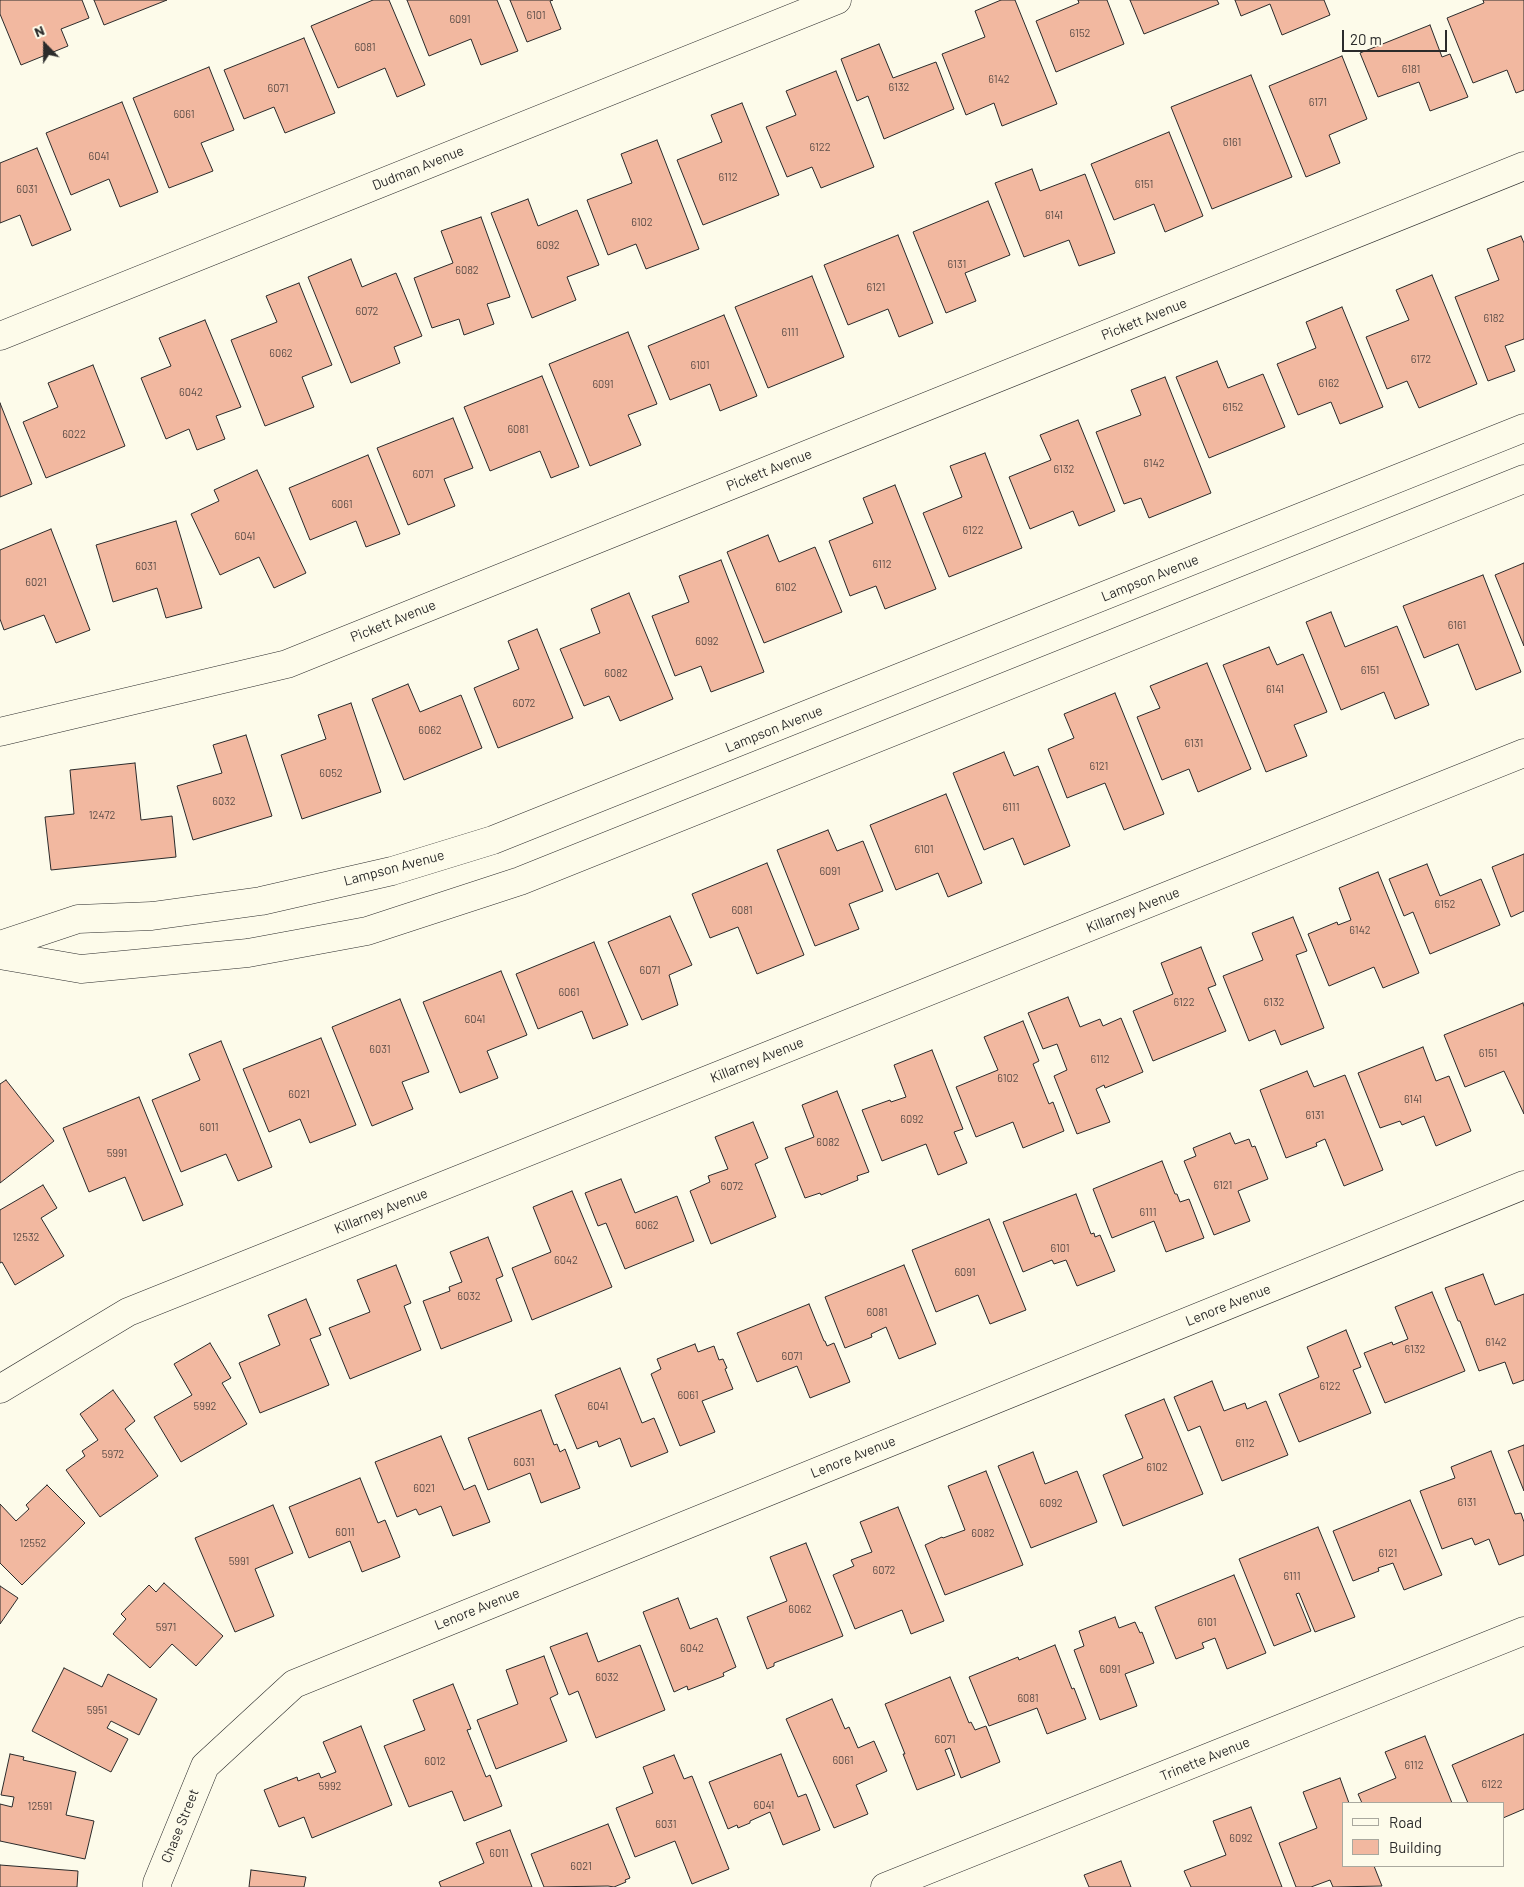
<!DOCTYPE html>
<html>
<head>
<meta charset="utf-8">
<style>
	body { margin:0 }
	#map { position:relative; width:1524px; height:1887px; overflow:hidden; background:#fdfbea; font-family:Barlow,sans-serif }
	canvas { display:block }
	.legend { position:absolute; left:1342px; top:1802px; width:162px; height:65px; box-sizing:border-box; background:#fdfbea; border:1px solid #a9a89e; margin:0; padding:6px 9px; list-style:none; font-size:15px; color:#2b2b2b }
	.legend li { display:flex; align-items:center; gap:10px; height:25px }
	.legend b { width:25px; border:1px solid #a9a89e }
	.north { position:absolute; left:20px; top:20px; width:50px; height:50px; -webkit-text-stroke:4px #fdfbea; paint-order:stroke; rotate:338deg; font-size:14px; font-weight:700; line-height:20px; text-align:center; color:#2b2b2b }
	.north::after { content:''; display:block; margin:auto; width:18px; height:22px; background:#2b2b2b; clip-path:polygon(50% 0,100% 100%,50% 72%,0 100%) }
	.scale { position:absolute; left:1342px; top:30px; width:105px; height:22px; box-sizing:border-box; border:2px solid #2b2b2b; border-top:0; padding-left:6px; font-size:15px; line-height:18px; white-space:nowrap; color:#2b2b2b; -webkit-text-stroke:4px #fdfbea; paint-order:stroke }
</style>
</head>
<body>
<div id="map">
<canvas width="1524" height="1887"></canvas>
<ul class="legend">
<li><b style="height:6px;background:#fdfbea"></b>Road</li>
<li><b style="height:14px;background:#f2b8a0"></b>Building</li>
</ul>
<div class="north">N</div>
<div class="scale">20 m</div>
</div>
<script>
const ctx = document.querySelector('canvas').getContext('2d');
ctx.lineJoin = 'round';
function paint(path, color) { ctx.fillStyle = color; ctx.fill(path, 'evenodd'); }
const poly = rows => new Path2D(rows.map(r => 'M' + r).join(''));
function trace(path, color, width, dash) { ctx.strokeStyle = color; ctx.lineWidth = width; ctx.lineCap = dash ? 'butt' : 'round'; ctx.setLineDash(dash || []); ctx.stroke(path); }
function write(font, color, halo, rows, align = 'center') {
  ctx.font = font + ' Barlow,sans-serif'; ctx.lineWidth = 4; ctx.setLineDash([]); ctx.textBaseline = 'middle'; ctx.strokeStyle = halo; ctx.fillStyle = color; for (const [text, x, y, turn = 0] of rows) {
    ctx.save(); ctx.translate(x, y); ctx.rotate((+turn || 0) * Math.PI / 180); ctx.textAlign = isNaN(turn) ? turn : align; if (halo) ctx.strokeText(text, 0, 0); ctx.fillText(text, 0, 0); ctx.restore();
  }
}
const building = poly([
	[0,0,82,0,89,18,61,29,68,46,21,65,0,14,0,0],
	[94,0,167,0,104,25,94,0],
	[373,0,389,0,425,85,397,97,385,68,338,88,311,26,373,0],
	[407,0,497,0,518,51,481,65,471,39,429,56,407,0],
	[510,0,553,0,550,1,561,29,527,42,510,0],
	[1001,0,1015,0,1057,104,1002,126,994,103,966,115,942,54,985,37,975,11,1001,0],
	[1078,0,1107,0,1124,44,1056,72,1036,21,1079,3,1078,0],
	[1130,0,1217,0,1219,4,1144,34,1130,0],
	[1235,0,1324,0,1330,15,1282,35,1270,4,1241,16,1235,0],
	[1483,0,1524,0,1524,90,1516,93,1507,70,1473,83,1447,18,1484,3,1483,0],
	[1430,25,1442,57,1450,54,1468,97,1430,111,1419,82,1378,97,1360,53,1430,25],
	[304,38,335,113,285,133,274,107,244,119,224,70,304,38],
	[879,44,893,78,936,62,954,109,884,139,868,96,857,101,841,59,879,44],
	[1342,56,1367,119,1329,135,1340,163,1306,177,1269,86,1342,56],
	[209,67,234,130,201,143,213,171,169,188,133,98,209,67],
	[836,71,874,167,821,188,812,167,787,177,766,127,796,115,786,91,836,71],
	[1251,75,1292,177,1212,209,1171,107,1251,75],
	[122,102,158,192,120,207,109,179,71,195,46,133,122,102],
	[742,103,779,195,703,225,677,160,722,142,711,115,742,103],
	[1169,132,1203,216,1165,232,1154,204,1114,220,1091,164,1169,132],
	[657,140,699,249,646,269,636,244,608,255,587,200,632,183,621,154,657,140],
	[37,148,71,230,32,246,20,215,0,223,0,163,37,148],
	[1032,169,1040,191,1085,174,1115,253,1079,266,1069,240,1024,257,995,183,1032,169],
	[528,199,538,226,577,210,599,265,567,277,576,300,532,318,491,213,528,199],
	[988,201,1010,255,965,273,976,301,946,313,913,232,988,201],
	[481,217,510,297,487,304,494,324,464,335,459,319,432,328,414,278,453,263,441,231,481,217],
	[898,235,933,323,899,337,888,309,848,325,824,265,898,235],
	[1521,236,1524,243,1524,339,1505,346,1515,371,1488,381,1455,297,1499,280,1487,249,1521,236],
	[351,259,362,287,396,273,422,336,394,347,400,363,351,383,308,277,351,259],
	[1432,275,1477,384,1419,408,1407,381,1387,389,1366,337,1409,320,1396,290,1432,275],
	[812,276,844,357,768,388,735,307,812,276],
	[299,283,332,365,302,377,314,407,265,426,231,340,277,322,266,296,299,283],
	[1342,307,1383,407,1340,424,1331,402,1298,415,1277,364,1316,348,1306,322,1342,307],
	[724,315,757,396,720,411,710,384,670,400,648,346,724,315],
	[205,320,241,407,216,416,225,439,197,450,189,429,166,439,141,378,171,366,159,338,205,320],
	[628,332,657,404,628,415,641,445,590,466,549,364,628,332],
	[1217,361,1228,388,1263,374,1285,427,1209,458,1176,377,1217,361],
	[93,365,125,446,46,478,23,422,58,407,48,383,93,365],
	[542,376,579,467,551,478,540,451,490,471,464,407,542,376],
	[1165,377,1211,493,1149,518,1141,498,1124,504,1096,432,1141,415,1131,390,1165,377],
	[0,403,32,484,0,497,0,403],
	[453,418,473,468,444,479,455,506,408,525,377,448,453,418],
	[1078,420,1115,511,1079,526,1073,511,1030,529,1009,477,1051,460,1040,435,1078,420],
	[985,453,1022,548,949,577,923,513,962,497,950,466,985,453],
	[368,455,400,534,366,547,356,521,310,540,289,488,368,455],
	[257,470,306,573,274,588,259,557,220,575,191,514,219,501,214,490,257,470],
	[895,485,936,589,885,609,876,586,850,596,829,541,873,523,863,498,895,485],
	[176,521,202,608,166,618,157,588,113,602,96,545,176,521],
	[51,529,90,630,56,643,44,615,4,630,0,619,0,550,51,529],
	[768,535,779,562,815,547,842,612,764,643,727,552,768,535],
	[721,560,764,672,711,692,701,666,675,676,652,616,689,602,679,576,721,560],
	[1524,563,1524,646,1495,575,1524,563],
	[1483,575,1521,672,1476,690,1458,644,1424,658,1403,606,1483,575],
	[629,593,673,699,620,721,609,696,584,706,560,649,600,633,591,609,629,593],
	[1331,612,1345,647,1397,626,1429,705,1395,719,1384,692,1341,710,1306,622,1331,612],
	[537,629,573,718,498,748,474,688,519,669,508,641,537,629],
	[1269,647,1277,665,1303,654,1327,712,1294,725,1307,756,1266,772,1223,665,1269,647],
	[1207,663,1251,769,1198,792,1189,769,1162,780,1137,717,1160,708,1150,686,1207,663],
	[408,684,420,712,461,695,482,748,404,780,372,699,408,684],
	[1115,693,1164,814,1124,830,1105,783,1067,798,1048,749,1074,738,1064,714,1115,693],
	[351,703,381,792,302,819,281,755,326,739,318,715,351,703],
	[246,735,272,816,193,840,177,786,222,773,213,745,246,735],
	[1004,752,1014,776,1038,766,1070,846,1024,865,1013,838,984,850,953,773,1004,752],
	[135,763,141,820,172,816,176,857,51,870,45,817,74,814,70,770,135,763],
	[946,794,982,883,948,897,938,873,896,890,870,825,946,794],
	[828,830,837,851,863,841,883,891,849,904,859,929,815,946,777,850,828,830],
	[1524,854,1524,911,1511,917,1492,867,1524,854],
	[767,863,804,955,757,974,738,927,710,938,692,894,767,863],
	[1427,864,1440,896,1481,879,1500,925,1430,954,1413,912,1404,916,1389,879,1427,864],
	[1378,872,1419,973,1383,988,1374,967,1329,986,1308,934,1337,922,1338,925,1351,920,1339,888,1378,872],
	[670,916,692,965,669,975,678,1005,642,1020,608,942,670,916],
	[1293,917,1307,951,1296,955,1324,1028,1281,1045,1275,1030,1249,1041,1223,976,1263,960,1252,933,1293,917],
	[594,942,628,1025,593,1039,582,1011,538,1029,516,974,594,942],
	[1201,947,1216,985,1208,988,1226,1031,1153,1061,1133,1011,1173,994,1161,963,1201,947],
	[501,971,527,1035,487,1051,498,1078,460,1093,423,1002,501,971],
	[1068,997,1080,1027,1100,1019,1103,1026,1121,1018,1143,1072,1105,1088,1104,1085,1096,1089,1110,1122,1077,1134,1054,1076,1067,1070,1057,1044,1043,1049,1028,1013,1068,997],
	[400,999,429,1072,402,1082,413,1109,372,1126,332,1027,400,999],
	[1523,1003,1524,1007,1524,1114,1504,1071,1465,1087,1444,1035,1523,1003],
	[1023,1021,1039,1061,1033,1064,1049,1104,1053,1102,1064,1131,1023,1148,1013,1122,976,1137,956,1087,998,1070,984,1037,1023,1021],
	[321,1038,356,1125,310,1143,300,1119,269,1132,243,1069,321,1038],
	[221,1041,272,1167,238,1181,226,1154,181,1172,152,1100,200,1080,189,1054,221,1041],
	[1423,1047,1436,1081,1449,1076,1471,1131,1436,1146,1424,1116,1402,1125,1400,1121,1380,1128,1358,1073,1423,1047],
	[932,1050,963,1129,954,1132,967,1163,938,1175,926,1144,882,1161,862,1110,890,1100,891,1102,906,1097,894,1065,932,1050],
	[1307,1071,1314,1087,1345,1075,1383,1170,1344,1186,1325,1139,1316,1143,1317,1146,1286,1158,1260,1090,1307,1071],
	[6,1080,54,1141,0,1183,0,1084,6,1080],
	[837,1091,869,1172,857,1176,858,1180,821,1195,820,1193,805,1198,785,1148,814,1137,802,1105,837,1091],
	[139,1097,183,1205,143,1221,125,1177,89,1192,63,1128,139,1097],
	[753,1122,768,1158,755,1164,776,1217,711,1244,690,1191,710,1182,708,1176,728,1169,715,1137,753,1122],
	[1230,1133,1235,1144,1249,1139,1252,1147,1255,1146,1268,1179,1238,1191,1250,1221,1214,1235,1184,1161,1196,1156,1193,1148,1230,1133],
	[1162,1161,1175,1194,1177,1194,1180,1202,1189,1199,1204,1238,1166,1252,1154,1221,1112,1238,1093,1189,1162,1161],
	[621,1179,635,1213,677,1196,694,1241,625,1269,606,1223,598,1226,585,1193,621,1179],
	[43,1185,57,1208,41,1218,64,1256,15,1285,2,1262,0,1263,0,1210,43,1185],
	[572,1191,612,1287,532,1320,512,1268,551,1252,533,1207,572,1191],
	[1076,1194,1091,1234,1094,1233,1095,1237,1100,1235,1115,1271,1077,1286,1066,1260,1054,1264,1052,1260,1023,1272,1003,1222,1076,1194],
	[989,1219,1026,1310,990,1324,978,1295,936,1312,912,1250,989,1219],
	[488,1237,503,1276,496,1279,512,1321,441,1349,423,1301,450,1291,449,1287,462,1282,450,1252,488,1237],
	[396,1265,411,1303,404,1306,421,1350,350,1379,329,1328,370,1312,357,1280,396,1265],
	[904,1265,936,1344,899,1359,886,1327,871,1334,872,1337,845,1348,825,1297,904,1265],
	[1483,1274,1495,1305,1524,1294,1524,1380,1513,1384,1505,1362,1479,1371,1460,1321,1458,1321,1445,1288,1483,1274],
	[1432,1292,1465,1371,1385,1403,1364,1353,1392,1342,1393,1345,1408,1339,1395,1307,1432,1292],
	[306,1299,321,1335,310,1339,329,1385,260,1413,239,1363,280,1345,268,1315,306,1299],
	[809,1304,824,1341,825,1341,827,1346,834,1343,850,1382,810,1398,797,1366,757,1382,737,1333,809,1304],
	[1346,1330,1361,1367,1353,1370,1371,1413,1299,1442,1279,1394,1319,1377,1307,1347,1346,1330],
	[210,1343,231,1378,222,1383,247,1424,181,1462,154,1417,192,1395,174,1364,210,1343],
	[695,1344,698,1352,714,1346,719,1360,723,1359,727,1368,725,1369,733,1389,702,1401,715,1432,680,1446,651,1374,661,1369,657,1359,695,1344],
	[620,1368,642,1423,654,1418,668,1452,631,1467,620,1438,599,1447,597,1441,577,1449,555,1395,620,1368],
	[1212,1381,1224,1411,1245,1403,1247,1409,1266,1401,1288,1455,1222,1481,1200,1426,1188,1431,1174,1397,1212,1381],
	[113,1390,135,1421,125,1429,158,1476,100,1517,66,1470,85,1456,82,1451,98,1440,80,1414,113,1390],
	[1164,1399,1203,1494,1123,1526,1103,1475,1143,1458,1125,1415,1164,1399],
	[541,1410,554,1445,557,1444,560,1452,565,1449,580,1488,541,1503,530,1473,488,1490,468,1438,541,1410],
	[441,1436,464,1490,475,1485,490,1522,453,1536,441,1506,419,1515,416,1509,397,1517,375,1462,441,1436],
	[1524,1445,1524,1491,1508,1451,1524,1445],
	[1491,1451,1515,1514,1521,1513,1524,1522,1524,1555,1499,1565,1489,1539,1475,1545,1472,1538,1442,1549,1420,1491,1455,1478,1451,1467,1491,1451],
	[1033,1452,1045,1484,1077,1471,1097,1522,1031,1548,998,1466,1033,1452],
	[986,1471,1023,1565,945,1595,925,1545,942,1537,943,1538,965,1530,948,1486,986,1471],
	[360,1478,378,1523,385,1520,400,1557,362,1572,350,1541,309,1558,289,1507,360,1478],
	[47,1485,85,1523,22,1585,0,1563,0,1504,16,1521,29,1509,26,1505,47,1485],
	[1410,1500,1442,1575,1404,1590,1393,1563,1378,1568,1379,1571,1353,1581,1333,1531,1410,1500],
	[273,1505,293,1553,255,1569,274,1616,235,1632,195,1538,273,1505],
	[898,1507,944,1621,911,1634,902,1610,855,1629,833,1575,854,1566,851,1560,872,1552,860,1522,898,1507],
	[1318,1527,1355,1617,1315,1632,1299,1593,1296,1594,1311,1631,1274,1646,1239,1559,1318,1527],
	[806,1543,843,1636,774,1663,774,1666,767,1669,747,1617,787,1601,770,1557,806,1543],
	[1234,1575,1266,1653,1227,1669,1215,1638,1202,1643,1204,1648,1176,1659,1155,1607,1234,1575],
	[164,1583,223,1636,196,1666,172,1644,150,1668,113,1634,126,1619,121,1614,149,1585,156,1592,164,1583],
	[0,1586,18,1598,0,1624,0,1586],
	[678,1598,690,1629,717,1618,736,1667,723,1673,724,1676,688,1690,687,1686,674,1692,643,1612,678,1598],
	[1115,1617,1119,1628,1135,1622,1140,1633,1142,1632,1154,1663,1125,1674,1137,1706,1100,1720,1074,1650,1084,1646,1079,1631,1115,1617],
	[587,1633,598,1662,640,1645,665,1710,596,1738,578,1691,569,1695,550,1647,587,1633],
	[1055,1645,1072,1689,1074,1688,1086,1719,1047,1734,1037,1708,989,1726,969,1677,1018,1657,1019,1660,1055,1645],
	[544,1656,558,1694,550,1698,567,1741,496,1769,477,1720,518,1704,506,1670,544,1656],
	[64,1668,102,1687,108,1674,157,1699,139,1735,111,1721,107,1728,128,1739,111,1772,32,1731,64,1668],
	[950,1677,969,1723,971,1722,975,1730,986,1726,1000,1762,961,1778,950,1748,945,1750,955,1775,917,1790,903,1754,905,1754,885,1704,950,1677],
	[453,1684,471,1729,467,1730,486,1777,490,1775,502,1806,464,1821,452,1791,409,1807,384,1746,425,1730,413,1700,453,1684],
	[832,1699,845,1729,849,1727,858,1748,874,1741,887,1771,856,1785,868,1814,834,1828,786,1719,832,1699],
	[361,1726,392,1805,312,1838,304,1817,279,1827,264,1790,297,1777,298,1781,319,1773,321,1778,336,1772,323,1742,361,1726],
	[1524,1734,1524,1809,1503,1818,1503,1803,1468,1803,1452,1765,1524,1734],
	[1425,1736,1452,1803,1362,1803,1358,1794,1396,1778,1385,1752,1425,1736],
	[10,1754,24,1757,23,1760,76,1772,66,1815,94,1821,85,1859,0,1841,0,1804,12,1807,14,1797,1,1795,10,1754],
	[781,1754,798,1797,806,1794,820,1830,783,1845,770,1812,750,1821,750,1823,738,1828,737,1825,728,1829,709,1782,781,1754],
	[674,1755,684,1779,692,1776,729,1869,692,1884,675,1841,635,1857,616,1808,653,1793,643,1767,674,1755],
	[1340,1778,1349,1803,1343,1803,1343,1866,1374,1866,1382,1886,1333,1887,1330,1880,1311,1887,1296,1887,1279,1843,1317,1828,1303,1792,1340,1778],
	[1251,1807,1282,1887,1191,1887,1184,1871,1226,1855,1213,1821,1251,1807],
	[608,1824,630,1878,625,1880,626,1882,614,1887,608,1886,544,1887,531,1854,608,1824],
	[510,1830,532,1887,441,1887,439,1882,484,1863,476,1843,510,1830],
	[1121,1861,1131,1887,1089,1887,1084,1875,1121,1861],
	[0,1865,78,1871,77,1887,0,1887,0,1865],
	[251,1870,306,1877,304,1887,249,1887,251,1870]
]);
paint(building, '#f2b8a0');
trace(building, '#2b2b2b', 1);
const minor = poly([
	[0,336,837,0],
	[0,732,287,664,1524,166],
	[0,1389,128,1312,1524,753],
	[157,1887,157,1883,205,1766,294,1684,1524,1185],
	[885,1887,1524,1631]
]);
const major = poly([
	[0,945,78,919,152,916,261,901,392,871,493,840,1524,428],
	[0,955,81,969,248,953,367,931,520,881,1524,479]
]);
trace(minor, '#2b2b2b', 29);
trace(major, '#2b2b2b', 29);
trace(minor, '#fdfbea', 28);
trace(major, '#fdfbea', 28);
write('11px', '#5d4e48', null, [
	["6101",536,15],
	["6091",460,19],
	["6152",1080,33],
	["6081",365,47],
	["6181",1411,69],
	["6142",999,79],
	["6132",899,87],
	["6071",278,88],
	["6171",1318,102],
	["6061",184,114],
	["6161",1232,142],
	["6122",820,147],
	["6041",99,156],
	["6112",728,177],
	["6151",1144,184],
	["6031",27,189],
	["6141",1054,215],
	["6102",642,222],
	["6092",548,245],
	["6131",957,264],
	["6082",467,270],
	["6121",876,287],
	["6072",367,311],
	["6182",1494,318],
	["6111",790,332],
	["6062",281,353],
	["6172",1421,359],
	["6101",700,365],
	["6162",1329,383],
	["6091",603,384],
	["6042",191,392],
	["6152",1233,407],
	["6081",518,429],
	["6022",74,434],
	["6142",1154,463],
	["6132",1064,469],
	["6071",423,474],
	["6061",342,504],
	["6122",973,530],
	["6041",245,536],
	["6112",882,564],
	["6031",146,566],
	["6021",36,582],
	["6102",786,587],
	["6161",1457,625],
	["6092",707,641],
	["6151",1370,670],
	["6082",616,673],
	["6141",1275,689],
	["6072",524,703],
	["6062",430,730],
	["6131",1194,743],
	["6121",1099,766],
	["6052",331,773],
	["6032",224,801],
	["6111",1011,807],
	["12472",102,815],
	["6101",924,849],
	["6091",830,871],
	["6152",1445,904],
	["6081",742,910],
	["6142",1360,930],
	["6071",650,970],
	["6061",569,992],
	["6122",1184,1002],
	["6132",1274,1002],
	["6041",475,1019],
	["6031",380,1049],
	["6151",1488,1053],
	["6112",1100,1059],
	["6102",1008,1078],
	["6021",299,1094],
	["6141",1413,1099],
	["6131",1315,1115],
	["6092",912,1119],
	["6011",209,1127],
	["6082",828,1142],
	["5991",117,1153],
	["6121",1223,1185],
	["6072",732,1186],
	["6111",1148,1212],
	["6062",647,1225],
	["12532",26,1237],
	["6101",1060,1248],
	["6042",566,1260],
	["6091",965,1272],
	["6032",469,1296],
	["6081",877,1312],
	["6142",1496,1342],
	["6132",1415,1349],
	["6071",792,1356],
	["6122",1330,1386],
	["6061",688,1395],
	["5992",205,1406],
	["6041",598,1406],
	["6112",1245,1443],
	["5972",113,1454],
	["6031",524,1462],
	["6102",1157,1467],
	["6021",424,1488],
	["6131",1467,1502],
	["6092",1051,1503],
	["6011",345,1532],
	["6082",983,1533],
	["12552",33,1543],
	["6121",1388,1553],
	["5991",239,1561],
	["6072",884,1570],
	["6111",1292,1576],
	["6062",800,1609],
	["6101",1207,1622],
	["5971",166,1627],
	["6042",692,1648],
	["6091",1110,1669],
	["6032",607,1677],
	["6081",1028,1698],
	["5951",97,1710],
	["6071",945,1739],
	["6061",843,1760],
	["6012",435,1761],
	["6112",1414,1765],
	["6122",1492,1784],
	["5992",330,1786],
	["6041",764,1805],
	["12591",40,1806],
	["6031",666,1824],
	["6092",1241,1838],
	["6011",499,1853],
	["6021",581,1866]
]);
write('14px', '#2b2b2b', '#fdfbea', [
	["Dudman Avenue",418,168,-22],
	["Pickett Avenue",1144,319,-22],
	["Pickett Avenue",769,470,-22],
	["Lampson Avenue",1150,578,-22],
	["Pickett Avenue",393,621,-22],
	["Lampson Avenue",774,729,-22],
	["Lampson Avenue",394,868,-15],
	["Killarney Avenue",1133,910,-22],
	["Killarney Avenue",757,1060,-22],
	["Killarney Avenue",381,1211,-22],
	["Lenore Avenue",1228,1305,-22],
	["Lenore Avenue",853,1457,-22],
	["Lenore Avenue",477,1609,-22],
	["Trinette Avenue",1205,1759,-22],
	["Chase Street",180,1826,-68]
]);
</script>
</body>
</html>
